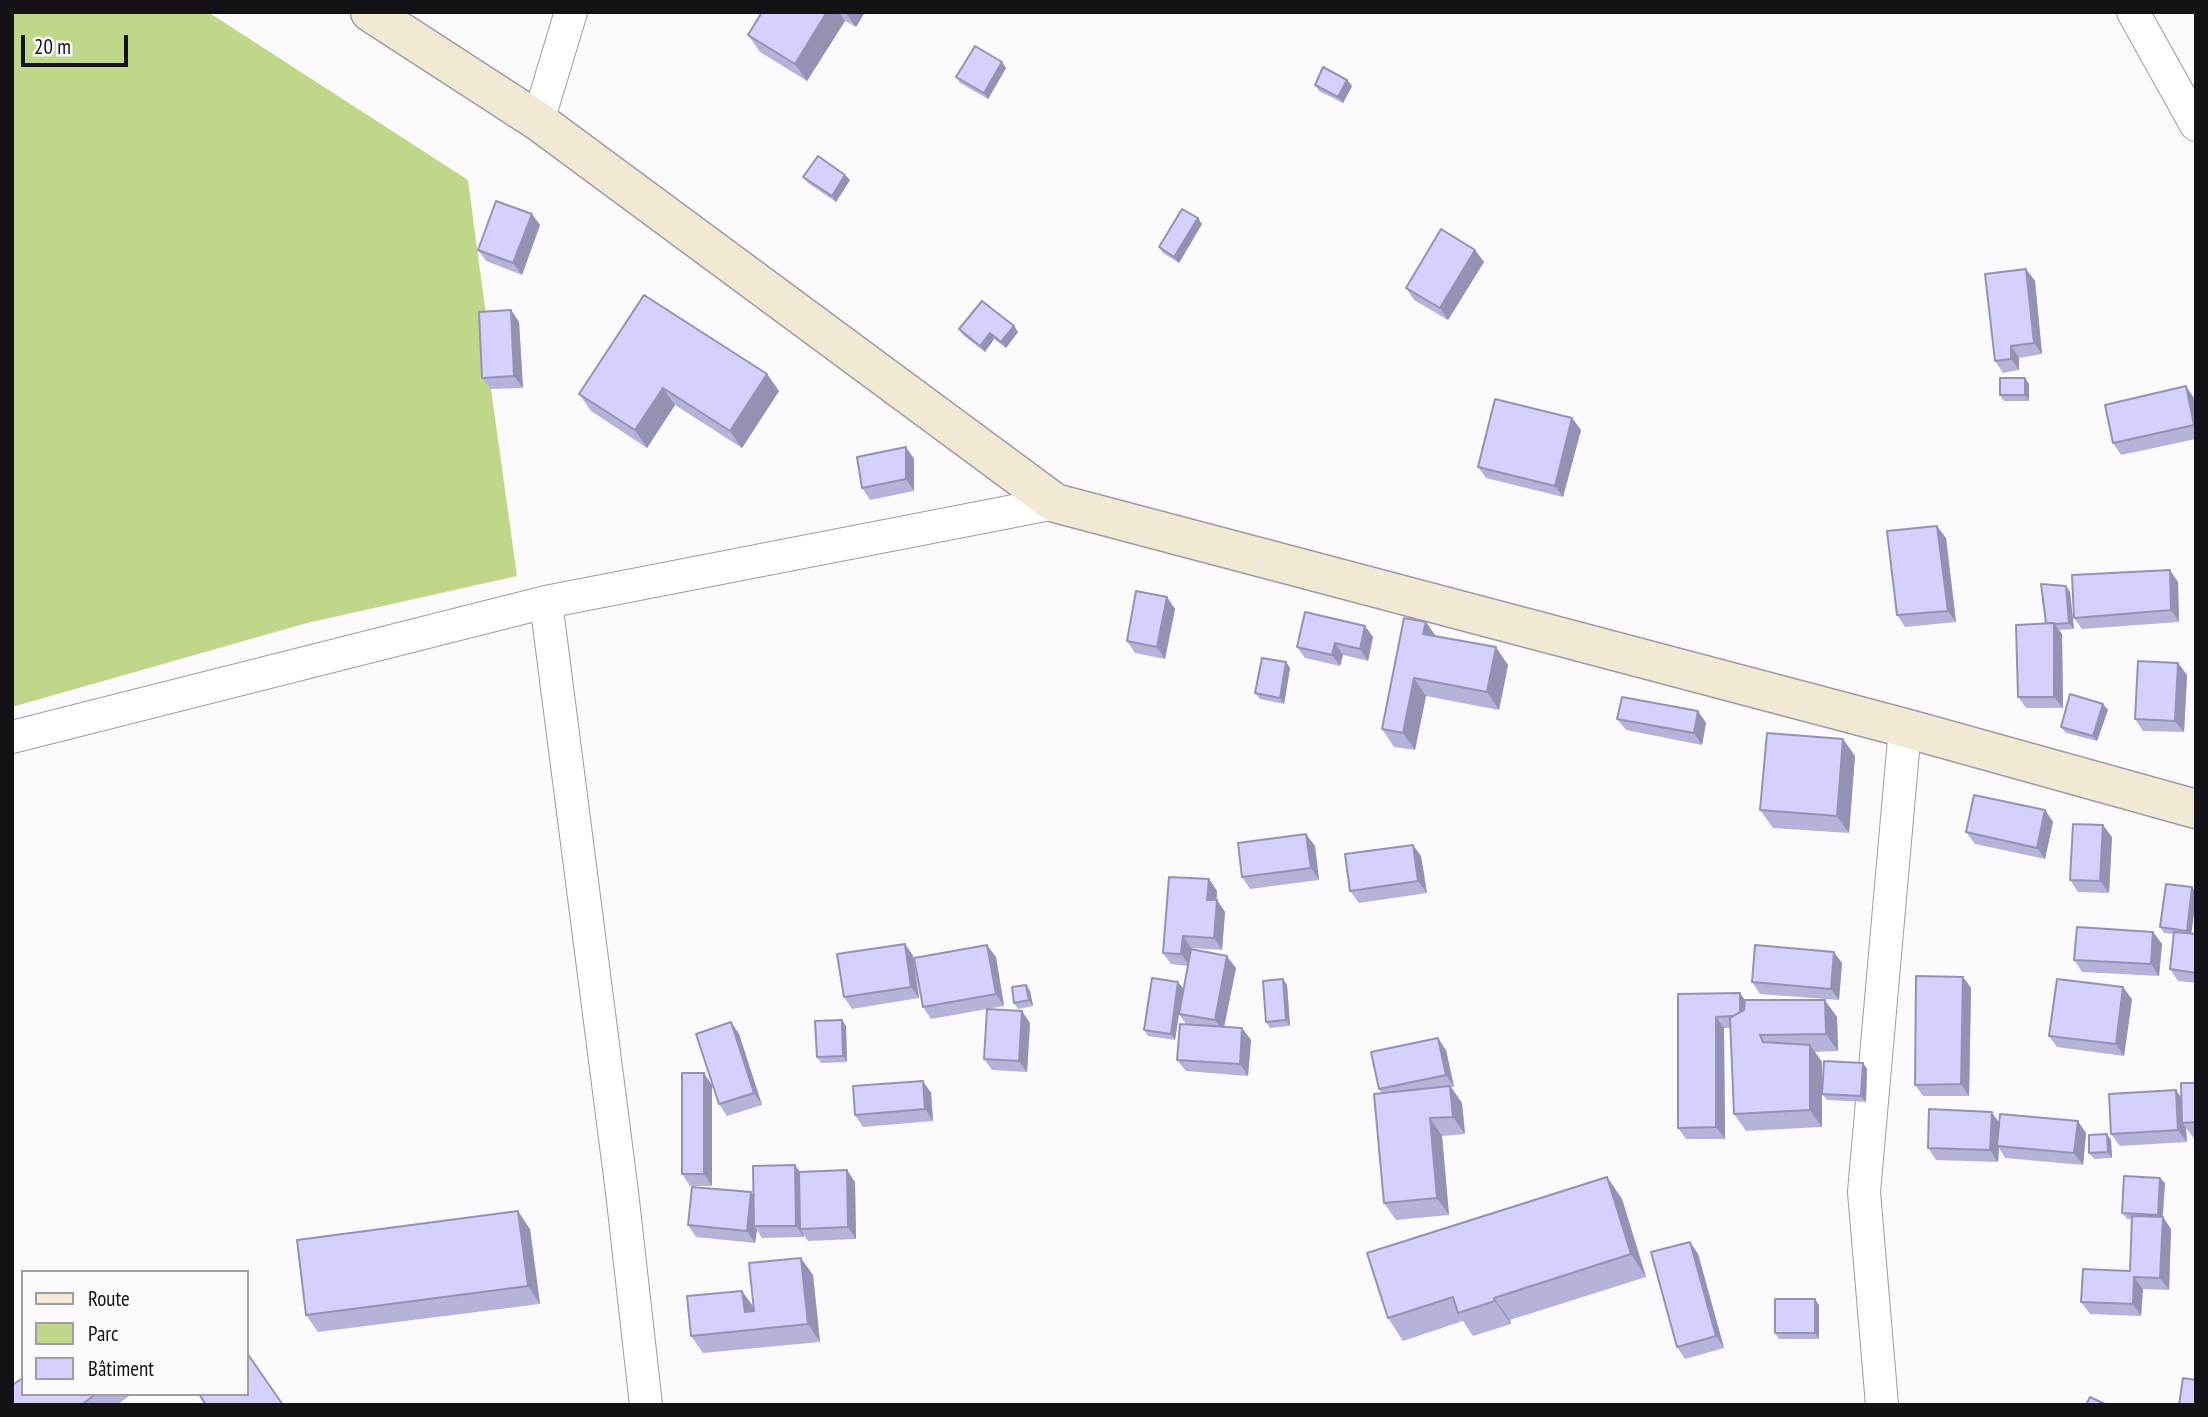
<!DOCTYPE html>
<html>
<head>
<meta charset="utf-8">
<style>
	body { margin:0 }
	#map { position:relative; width:2208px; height:1417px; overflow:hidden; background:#fcfafd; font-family:"PT Sans Narrow",sans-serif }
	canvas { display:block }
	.frame { position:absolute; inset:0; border:14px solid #141217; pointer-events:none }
	.legend { position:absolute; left:21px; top:1270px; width:228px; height:126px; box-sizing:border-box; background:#fcfafd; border:2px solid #9f9da1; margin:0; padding:9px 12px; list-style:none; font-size:21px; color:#141217 }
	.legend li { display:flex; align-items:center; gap:14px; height:35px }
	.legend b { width:35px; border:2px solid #9f9da1 }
	.scale { position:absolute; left:21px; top:35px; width:107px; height:32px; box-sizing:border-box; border:4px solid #141217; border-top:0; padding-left:9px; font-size:21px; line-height:24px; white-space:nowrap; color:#141217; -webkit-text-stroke:5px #fcfafd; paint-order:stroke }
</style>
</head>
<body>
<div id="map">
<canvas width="2208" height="1417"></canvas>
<div class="frame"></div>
<ul class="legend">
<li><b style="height:9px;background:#f2e9d5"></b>Route</li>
<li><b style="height:19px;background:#c0d789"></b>Parc</li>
<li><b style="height:19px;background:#d4d0ff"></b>Bâtiment</li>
</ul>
<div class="scale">20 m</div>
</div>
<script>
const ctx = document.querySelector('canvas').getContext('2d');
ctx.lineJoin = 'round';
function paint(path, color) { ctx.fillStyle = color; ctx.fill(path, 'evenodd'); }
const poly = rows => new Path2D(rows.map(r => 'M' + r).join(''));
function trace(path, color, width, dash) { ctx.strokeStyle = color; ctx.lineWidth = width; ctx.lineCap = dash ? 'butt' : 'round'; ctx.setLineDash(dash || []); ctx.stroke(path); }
paint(poly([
	[12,12,208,12,468,180,487,323,491,389,517,576,307,623,12,707]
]), '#c0d789');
const minor = poly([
	[2133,12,2196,125],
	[538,121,571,12],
	[546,602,622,1192,646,1405],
	[12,737,546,602,1055,503],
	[1882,1405,1864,1192,1905,728]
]);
const secondary = poly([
	[370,12,538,121,1055,503,1905,728,2196,809]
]);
trace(minor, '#a099a8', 34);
trace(secondary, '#a099a8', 41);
trace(minor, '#fff', 32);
trace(secondary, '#f2e9d5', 38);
paint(poly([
	[762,12,865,12,856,27,845,21,807,81,760,52,748,35],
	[1006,68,988,99,960,83,956,77],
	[1347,80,1352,86,1343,103,1319,91,1315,85],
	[845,175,850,180,836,202,808,183,803,177],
	[1202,224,1179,263,1163,253,1159,247],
	[540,225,522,275,486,261,478,250],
	[1475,250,1484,262,1448,320,1414,300,1406,288],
	[2026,269,2035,281,2042,354,2019,358,2019,370,2003,373,1995,361],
	[511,310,519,322,523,388,491,389,482,378],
	[1014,326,1018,332,1006,348,994,339,985,352,963,335,959,329],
	[767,374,779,391,742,448,675,405,647,448,591,411,579,394],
	[2025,378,2029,384,2029,401,2004,401,2000,395],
	[2194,398,2196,407,2196,439,2121,455,2113,443],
	[1572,418,1581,430,1563,497,1486,478,1478,467],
	[906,447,914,459,914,491,870,500,862,488],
	[1937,526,1946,538,1956,622,1905,627,1897,615],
	[2178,582,2179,622,2082,629,2074,618],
	[2066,586,2070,592,2074,629,2059,630,2062,634,2063,708,2026,708,2018,697,2046,623],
	[1167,597,1175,609,1165,659,1135,653,1127,641],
	[1365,626,1373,637,1368,661,1343,655,1340,666,1305,658,1297,647],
	[1435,636,1508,665,1499,710,1426,696,1415,750,1394,747,1382,729],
	[1286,662,1290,668,1284,704,1260,699,1255,693],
	[2178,663,2187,675,2184,732,2143,731,2135,719],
	[2103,704,2108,710,2097,741,2066,733,2061,727],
	[1698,711,1706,723,1702,745,1626,730,1617,719],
	[1843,739,1855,756,1849,833,1773,828,1760,810],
	[2045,810,2053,822,2045,859,1975,844,1966,832],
	[2112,837,2109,893,2078,892,2070,880],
	[1413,845,1421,856,1427,893,1359,903,1350,891],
	[1315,846,1319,880,1250,889,1242,877],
	[1209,879,1217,891,1217,900,1225,912,1222,950,1191,948,1191,952,1236,968,1224,1027,1242,1028,1251,1040,1248,1076,1186,1071,1177,1060,1186,1024,1179,1014,1188,966,1171,964,1163,953],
	[2166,884,2191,934,2196,934,2196,983,2178,981,2170,969,2174,934,2164,933,2160,927],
	[2153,932,2162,944,2159,976,2082,972,2074,960],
	[905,944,913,956,919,998,852,1009,844,997],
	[996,957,1004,1006,931,1019,923,1007],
	[1842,963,1839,1000,1760,994,1752,982],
	[1963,977,1971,988,1969,1096,1923,1096,1915,1085],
	[1283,979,1287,985,1290,1026,1270,1028,1266,1022],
	[1026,985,1030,991,1033,1006,1018,1009,1014,1003],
	[1183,988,1175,1040,1148,1036,1144,1030],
	[1740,993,1745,1000,1837,1017,1838,1051,1815,1052,1822,1062,1822,1127,1746,1131,1734,1114,1731,1028,1724,1028,1725,1139,1686,1139,1678,1128,1678,994],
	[2132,999,2124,1056,2057,1047,2049,1036],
	[842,1020,846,1026,847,1062,821,1063,817,1057],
	[731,1022,739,1034,762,1105,727,1116,719,1104],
	[1030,1023,1027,1072,992,1070,984,1059],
	[1446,1050,1454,1087,1451,1087,1462,1103,1465,1134,1442,1136,1449,1215,1396,1220,1384,1203,1382,1093,1379,1089],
	[1863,1063,1867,1069,1866,1102,1827,1100,1822,1094],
	[923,1081,931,1093,933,1121,863,1127,855,1115],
	[2196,1083,2196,1140,2195,1140,2186,1128,2187,1142,2120,1146,2111,1134,2176,1090,2181,1098],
	[712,1085,712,1186,690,1186,682,1174],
	[1999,1123,2086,1133,2083,1165,2005,1158,1999,1148,1998,1162,1936,1160,1928,1148],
	[2107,1134,2111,1140,2112,1158,2094,1159,2089,1153],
	[847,1170,855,1182,856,1239,808,1241,804,1235,804,1237,762,1238,757,1230,755,1243,696,1237,688,1225,751,1192,753,1195,800,1172],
	[1607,1177,1622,1199,1646,1277,1510,1320,1511,1324,1473,1336,1463,1321,1403,1341,1388,1318],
	[2160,1178,2165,1183,2163,1217,2171,1229,2169,1290,2143,1289,2141,1316,2090,1314,2081,1302,2130,1271,2132,1219,2127,1219,2122,1213],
	[530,1229,540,1304,318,1332,306,1315],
	[1690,1242,1698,1254,1724,1348,1685,1359,1677,1347],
	[813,1275,820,1342,703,1353,691,1336,742,1291,753,1306],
	[1819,1305,1819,1339,1779,1339,1775,1333],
	[23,1394,132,1394,117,1405,12,1405]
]), '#b6b3db');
paint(poly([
	[827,12,839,12,845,21,807,81,795,64],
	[845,12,865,12,856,27],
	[1002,62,1006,68,988,99,984,93],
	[1347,80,1352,86,1343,103,1338,97],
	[845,175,850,180,836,202,832,196],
	[532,214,540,225,522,275,513,263],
	[1198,218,1202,224,1179,263,1174,257],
	[1475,250,1484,262,1448,320,1440,308],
	[2026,269,2035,281,2042,354,2034,343],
	[511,310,519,322,523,388,514,376],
	[1014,326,1018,332,1006,348,1001,342],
	[990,333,994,339,985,352,980,346],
	[2011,346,2019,358,2019,370,2011,359],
	[767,374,779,391,742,448,730,431],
	[2025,378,2029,384,2029,401,2025,395],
	[2186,386,2194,398,2196,407,2196,428,2194,425],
	[663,388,675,405,647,448,635,430],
	[1572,418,1581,430,1563,497,1555,486],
	[906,447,914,459,914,491,906,479],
	[1937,526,1946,538,1956,622,1948,611],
	[2170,570,2178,582,2179,622,2171,610],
	[2066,586,2070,592,2074,629,2069,623],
	[1167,597,1175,609,1165,659,1157,647],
	[1426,622,1438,639,1423,634],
	[2054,623,2062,634,2063,708,2054,697],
	[1365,626,1373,637,1368,661,1360,649],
	[1335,643,1343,655,1340,666,1332,655],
	[1496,647,1508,665,1499,710,1487,692],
	[1286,662,1290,668,1284,704,1280,698],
	[2178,663,2187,675,2184,732,2175,721],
	[1414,678,1426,696,1415,750,1403,733],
	[2103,704,2108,710,2097,741,2093,736],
	[1698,711,1706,723,1702,745,1694,733],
	[1843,739,1855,756,1849,833,1837,816],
	[2045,810,2053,822,2045,859,2037,848],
	[2103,825,2112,837,2109,893,2100,881],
	[1306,834,1315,846,1319,880,1311,868],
	[1413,845,1421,856,1427,893,1418,881],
	[1209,879,1217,891,1215,911,1207,900],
	[2192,887,2196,892,2196,899,2191,937,2187,931],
	[1217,900,1225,912,1222,950,1214,938],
	[2153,932,2162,944,2159,976,2151,964],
	[1183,936,1191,948,1190,966,1181,954],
	[905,944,913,956,919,998,911,987],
	[987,945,996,957,1004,1006,996,994],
	[1834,952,1842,963,1839,1000,1831,989],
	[1227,956,1236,968,1223,1032,1215,1020],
	[1963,977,1971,988,1969,1096,1961,1084],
	[1283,979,1287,985,1290,1026,1286,1020],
	[1178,982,1183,988,1175,1040,1171,1034],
	[1026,985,1030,991,1033,1006,1029,1000],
	[2123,987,2132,999,2124,1056,2116,1044],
	[1740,993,1748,1005,1740,1016],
	[1825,1000,1837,1017,1838,1051,1826,1034],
	[1022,1011,1030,1023,1027,1072,1019,1061],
	[1716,1017,1724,1028,1725,1139,1716,1127],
	[842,1020,846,1026,847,1062,843,1056],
	[731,1022,739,1034,762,1105,754,1093],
	[1242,1028,1251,1040,1248,1076,1240,1064],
	[1438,1038,1446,1050,1454,1087,1446,1075],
	[1810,1045,1822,1062,1822,1127,1810,1110],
	[1863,1063,1867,1069,1866,1102,1861,1096],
	[704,1073,712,1085,712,1186,704,1174],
	[923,1081,931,1093,933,1121,925,1109],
	[1450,1086,1462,1103,1465,1134,1453,1117],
	[2176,1090,2184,1102,2182,1123,2186,1128,2187,1142,2178,1130],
	[1992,1112,2000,1124,1997,1146,1999,1148,1998,1162,1990,1150],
	[1430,1118,1442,1136,1449,1215,1437,1198],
	[2078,1121,2086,1133,2083,1165,2074,1153],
	[2107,1134,2111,1140,2112,1158,2108,1152],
	[795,1165,803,1176,800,1229,804,1235,804,1237,796,1226],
	[847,1170,855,1182,856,1239,848,1227],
	[1607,1177,1622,1199,1646,1277,1631,1254],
	[2160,1178,2165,1183,2162,1221,2158,1215],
	[751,1192,760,1204,754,1226,757,1230,755,1243,747,1231],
	[518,1211,530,1229,540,1304,528,1286],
	[2163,1217,2171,1229,2169,1290,2160,1278],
	[1690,1242,1698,1254,1724,1348,1716,1336],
	[801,1258,813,1275,820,1342,808,1324],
	[2134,1277,2143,1289,2141,1316,2133,1304],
	[742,1291,754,1308,757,1329,745,1312],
	[1494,1298,1510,1320,1511,1324,1495,1301],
	[1815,1299,1819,1305,1819,1339,1815,1333]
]), '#9492b2');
const building = poly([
	[762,12,827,12,795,64,748,35,762,12],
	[975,46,1002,62,984,93,956,77,975,46],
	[1323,67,1347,80,1338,97,1315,85,1323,67],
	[818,156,845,175,832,196,803,177,818,156],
	[496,201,532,214,513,263,478,250,496,201],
	[1182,209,1198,218,1174,257,1159,247,1182,209],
	[1441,229,1475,250,1440,308,1406,288,1441,229],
	[2026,269,2034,343,2011,346,2011,359,1995,361,1985,274,2026,269],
	[644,295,767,374,730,431,663,388,635,430,579,394,644,295],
	[982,301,1014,326,1001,342,990,333,980,346,959,329,982,301],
	[511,310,514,376,482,378,479,312,511,310],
	[2000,378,2025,378,2025,395,2000,395,2000,378],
	[2186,386,2194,425,2113,443,2105,405,2186,386],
	[1495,399,1572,418,1555,486,1478,467,1495,399],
	[906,447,906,479,862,488,857,457,906,447],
	[1937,526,1948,611,1897,615,1887,531,1937,526],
	[2170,570,2171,610,2074,618,2072,575,2170,570],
	[2041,584,2066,586,2069,623,2054,624,2054,623,2046,623,2041,584],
	[1136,591,1167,597,1157,647,1127,641,1136,591],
	[1305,612,1365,626,1360,649,1335,643,1332,655,1297,647,1305,612],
	[1404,618,1426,622,1423,634,1496,647,1487,692,1414,678,1403,733,1382,729,1404,618],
	[2054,623,2054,697,2018,697,2016,625,2054,623],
	[1262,658,1286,662,1280,698,1255,693,1262,658],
	[2138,661,2178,663,2175,721,2135,719,2138,661],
	[2070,694,2103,704,2093,736,2061,727,2070,694],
	[1622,697,1698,711,1694,733,1617,719,1622,697],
	[1767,733,1843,739,1837,816,1760,810,1767,733],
	[1974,795,2045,810,2037,848,1966,832,1974,795],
	[2073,824,2103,825,2100,881,2070,880,2073,824],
	[1306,834,1311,868,1242,877,1238,843,1306,834],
	[1413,845,1418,881,1350,891,1345,854,1413,845],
	[1169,877,1209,879,1207,900,1217,900,1214,938,1183,936,1181,954,1163,953,1169,877],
	[2166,884,2192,887,2187,931,2160,927,2166,884],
	[2077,927,2153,932,2151,964,2074,960,2077,927],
	[2174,932,2196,934,2196,973,2170,969,2174,932],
	[905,944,911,987,844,997,837,954,905,944],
	[987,945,996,994,923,1007,914,958,987,945],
	[1755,945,1834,952,1831,989,1752,982,1755,945],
	[1191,949,1227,956,1215,1020,1179,1014,1191,949],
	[1916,976,1963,977,1961,1084,1915,1085,1916,976],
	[1152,978,1178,982,1171,1034,1144,1030,1152,978],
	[1283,979,1286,1020,1266,1022,1263,981,1283,979],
	[2057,979,2123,987,2116,1044,2049,1036,2057,979],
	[1026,985,1029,1000,1014,1003,1012,987,1026,985],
	[1740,993,1740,1012,1733,1016,1716,1017,1716,1127,1678,1128,1678,994,1740,993],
	[1745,1000,1825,1000,1826,1034,1760,1035,1763,1042,1810,1045,1810,1110,1734,1114,1730,1018,1744,1010,1745,1000],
	[987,1009,1022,1011,1019,1061,984,1059,987,1009],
	[842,1020,843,1056,817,1057,815,1021,842,1020],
	[731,1022,754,1093,719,1104,696,1034,731,1022],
	[1180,1024,1242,1028,1240,1064,1177,1060,1180,1024],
	[1438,1038,1446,1075,1379,1089,1371,1052,1438,1038],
	[1824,1061,1863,1063,1861,1096,1822,1094,1824,1061],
	[682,1073,704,1073,704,1174,682,1174,682,1073],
	[923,1081,925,1109,855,1115,853,1086,923,1081],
	[2181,1083,2196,1083,2196,1122,2182,1123,2181,1083],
	[1450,1086,1453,1117,1430,1118,1437,1198,1384,1203,1374,1094,1450,1086],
	[2176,1090,2178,1130,2111,1134,2109,1094,2176,1090],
	[1929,1109,1992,1112,1990,1150,1928,1148,1929,1109],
	[2000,1114,2078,1121,2074,1153,1997,1146,2000,1114],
	[2107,1134,2108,1152,2089,1153,2089,1135,2107,1134],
	[795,1165,796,1226,754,1226,753,1166,795,1165],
	[847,1170,848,1227,800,1229,799,1172,847,1170],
	[2124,1176,2160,1178,2158,1215,2122,1213,2124,1176],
	[1607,1177,1631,1254,1494,1298,1495,1301,1458,1313,1453,1297,1388,1318,1367,1253,1607,1177],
	[692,1187,751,1192,747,1231,688,1225,692,1187],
	[518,1211,528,1286,306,1315,297,1240,518,1211],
	[2132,1216,2163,1217,2160,1278,2134,1277,2133,1304,2081,1302,2083,1269,2130,1271,2132,1216],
	[1690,1242,1716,1336,1677,1347,1651,1252,1690,1242],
	[801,1258,808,1324,691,1336,687,1296,742,1291,745,1312,754,1311,749,1263,801,1258],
	[1775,1299,1815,1299,1815,1333,1775,1333,1775,1299],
	[247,1353,283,1405,206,1405,199,1394,247,1394,247,1353],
	[23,1378,23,1394,96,1394,81,1405,12,1405,12,1385,23,1378],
	[2183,1378,2196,1380,2196,1405,2179,1405,2183,1378],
	[2090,1397,2107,1405,2086,1405,2090,1397]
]);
paint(building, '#d4d0ff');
trace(building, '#9492b2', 2);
</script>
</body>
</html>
